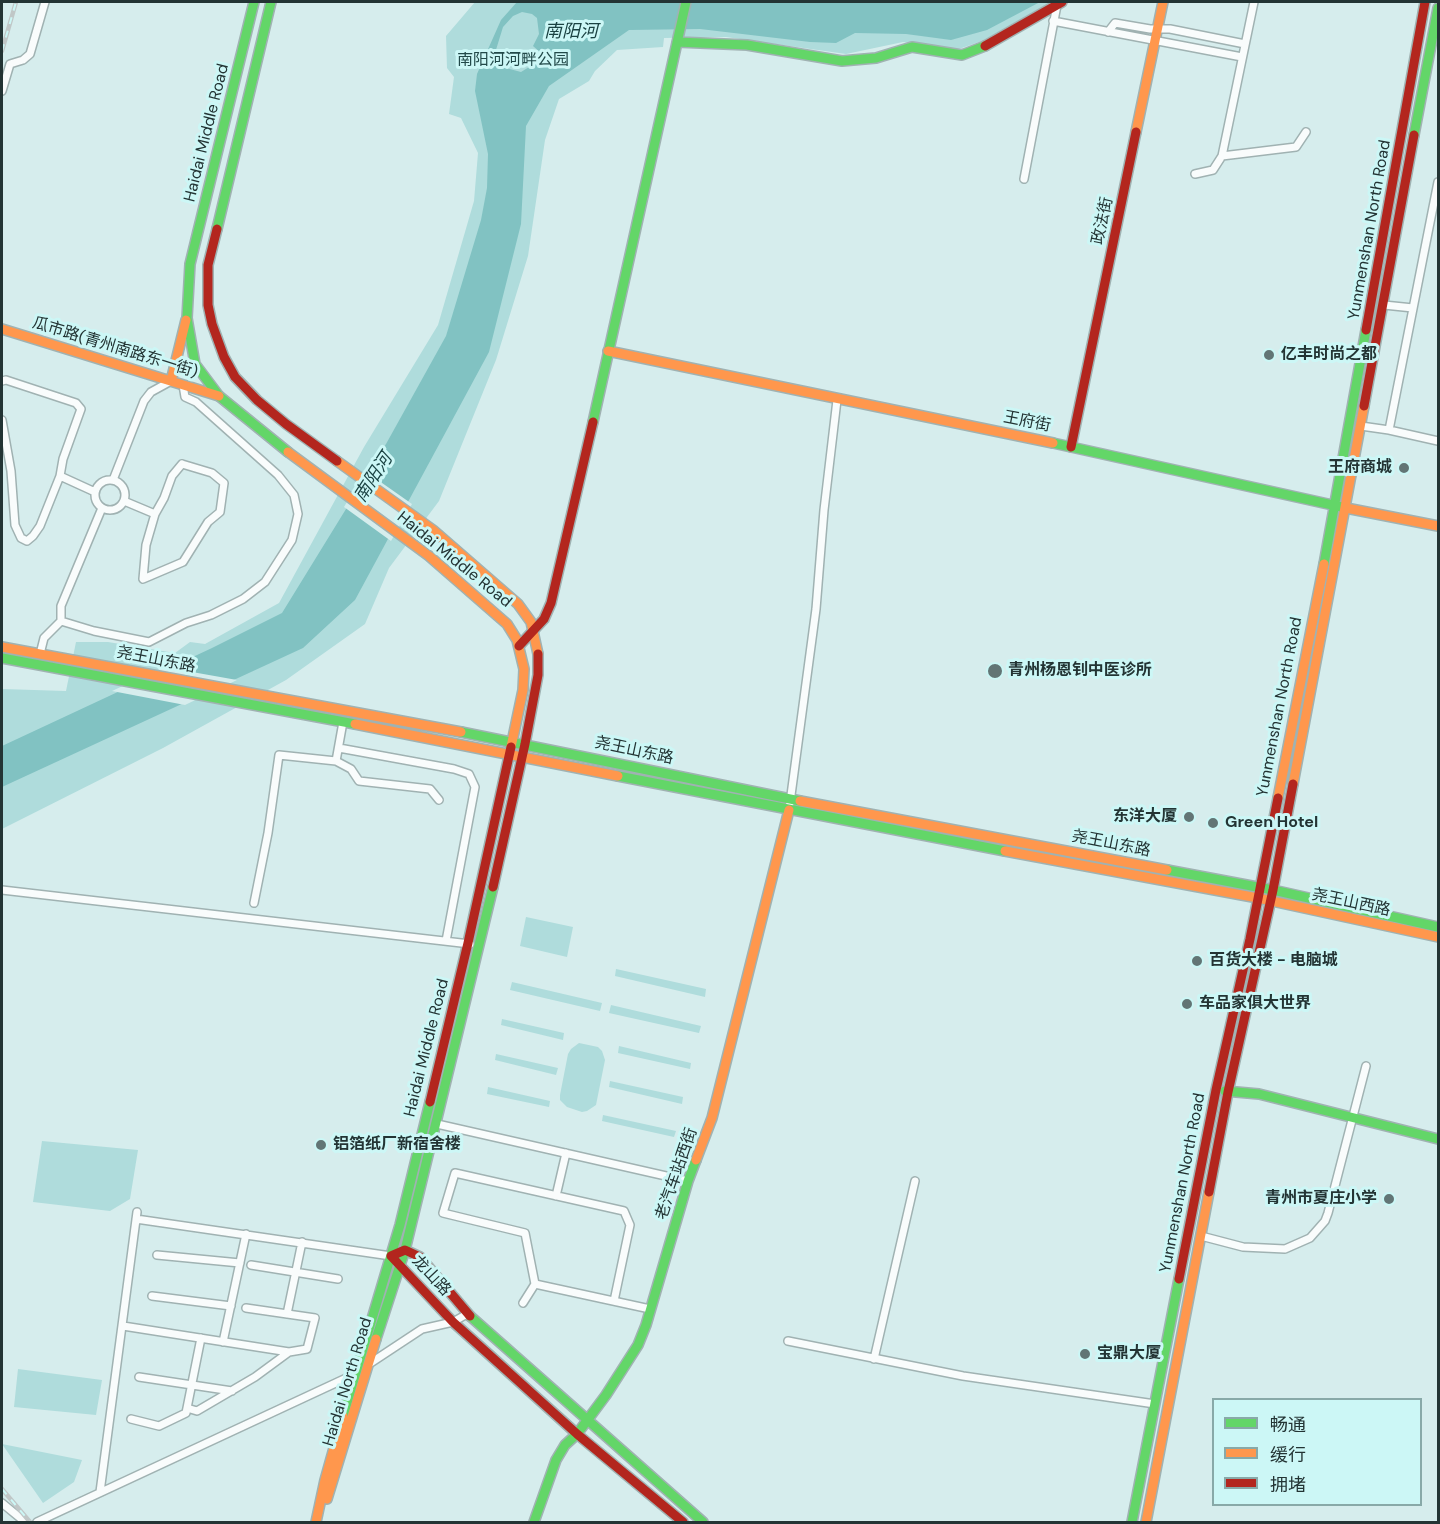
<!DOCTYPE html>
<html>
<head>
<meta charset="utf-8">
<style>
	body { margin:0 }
	#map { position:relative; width:1440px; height:1524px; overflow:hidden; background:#d6eded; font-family:"DM Sans","Noto Sans SC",sans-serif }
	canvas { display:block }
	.frame { position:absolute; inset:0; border:3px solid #233434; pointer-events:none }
	.legend { position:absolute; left:1212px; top:1398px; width:210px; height:108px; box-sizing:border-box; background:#ccf7f6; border:2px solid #88a9a8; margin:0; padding:8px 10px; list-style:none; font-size:18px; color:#233434 }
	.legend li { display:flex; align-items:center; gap:12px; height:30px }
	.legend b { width:30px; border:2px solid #88a9a8 }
</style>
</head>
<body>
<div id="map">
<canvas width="1440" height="1524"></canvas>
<div class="frame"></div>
<ul class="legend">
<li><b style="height:8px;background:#63d668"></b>畅通</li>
<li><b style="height:8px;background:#ff974d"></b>缓行</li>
<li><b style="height:8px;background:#b3261e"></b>拥堵</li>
</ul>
</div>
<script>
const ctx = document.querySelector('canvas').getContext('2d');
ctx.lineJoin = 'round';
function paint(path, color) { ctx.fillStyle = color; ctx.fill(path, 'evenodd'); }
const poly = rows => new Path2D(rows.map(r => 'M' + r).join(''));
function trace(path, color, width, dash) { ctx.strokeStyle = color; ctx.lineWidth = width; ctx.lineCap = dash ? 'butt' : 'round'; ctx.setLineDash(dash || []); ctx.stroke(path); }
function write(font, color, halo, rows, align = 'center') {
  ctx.font = font + ' "DM Sans","Noto Sans SC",sans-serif'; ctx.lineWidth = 6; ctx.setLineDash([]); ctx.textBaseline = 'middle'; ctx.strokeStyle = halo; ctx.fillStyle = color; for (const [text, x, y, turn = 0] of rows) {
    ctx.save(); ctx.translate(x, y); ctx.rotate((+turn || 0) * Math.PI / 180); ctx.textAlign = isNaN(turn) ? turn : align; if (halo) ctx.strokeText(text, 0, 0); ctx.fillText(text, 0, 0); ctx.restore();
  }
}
paint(poly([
	[475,2,1051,2,982,41,959,49,903,42,846,54,726,37,664,38,663,47,617,50,595,71,589,81,559,99,545,140,528,256,496,360,439,501,389,568,365,624,286,680,163,748,2,829,2,689,66,691,76,642,108,642,175,653,190,642,205,644,279,603,364,447,438,325,474,201,478,153,461,118,449,114,454,77,447,68,446,36],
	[526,917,573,927,567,957,520,946],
	[616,969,706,989,705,997,615,976],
	[512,982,602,1003,600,1011,510,990],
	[611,1005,701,1026,699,1033,609,1013],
	[502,1019,564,1033,563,1040,501,1025],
	[579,1043,598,1047,602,1051,605,1060,596,1105,587,1111,582,1112,567,1107,560,1100,560,1095,568,1054,571,1049],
	[619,1046,691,1063,690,1069,618,1053],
	[496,1054,558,1068,556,1075,495,1060],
	[610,1081,683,1097,682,1104,609,1087],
	[488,1087,550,1101,549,1107,487,1094],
	[603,1115,676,1131,674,1137,602,1121],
	[42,1141,138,1150,130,1199,110,1211,33,1202],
	[18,1369,102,1380,96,1415,14,1407],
	[2,1444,82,1460,74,1482,43,1503]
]), '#afdcdc');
paint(poly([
	[517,2,1040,2,987,30,951,40,906,34,855,33,836,43,810,42,700,29,629,30,549,86,526,126,521,224,489,352,355,600,303,648,2,787,2,746,212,648,282,613,386,444,446,336,481,220,487,188,488,154,475,91,477,74,501,20],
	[522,12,532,14,537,18,539,34,533,46,541,53,537,65,534,64,521,72,506,68,497,59,495,53,503,27,513,16]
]), '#81c2c2');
paint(poly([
	[365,471,412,504,391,541,344,507],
	[164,667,237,680,185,705,112,691]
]), '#d6eded');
const street = poly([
	[1053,21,1242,57],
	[1108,32,1115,23,1150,29,1170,29,1245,44],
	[2,91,10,64,23,60,30,54,45,2],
	[1222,156,1254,2],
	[1195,174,1213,170,1222,156,1296,147,1306,132],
	[1024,179,1057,5],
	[1384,305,1413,308],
	[2,381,6,380,76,403,81,409,63,459,60,476,40,526,33,536,27,541,21,538,15,525,11,471,2,420],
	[1361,426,1389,430,1438,441],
	[1389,430,1438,182],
	[182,464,212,473,224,483,220,512,208,522,183,562,143,579,146,545,155,514,164,498,172,476,182,464],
	[60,476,95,492],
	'95 495a15 15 0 1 1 30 0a15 15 0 1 1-30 0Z',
	[113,480,144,401,151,392,171,381],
	[124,501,155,514],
	[61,621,94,631,149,642,186,623,211,615,243,599,265,582,292,540,298,514,294,495,278,475,196,402,185,397,183,385],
	[40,654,44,638,61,621,61,606,102,508],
	[339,748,454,769,469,774,475,787,446,941],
	[336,761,343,722],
	[789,810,816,609,824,510,837,400],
	[2,890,470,944],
	[254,903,268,833,279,755,336,761,351,769,359,781,430,789,439,800],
	[437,1124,688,1181],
	[556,1196,566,1153],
	[136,1219,391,1256],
	[1201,1236,1243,1247,1285,1249,1310,1238,1325,1221,1328,1213,1366,1066],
	[157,1255,240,1263],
	[251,1265,338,1279],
	[535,1284,650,1309],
	[152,1296,231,1306],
	[523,1303,535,1284,525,1233,443,1213,455,1173,624,1211,630,1225,614,1301],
	[287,1314,302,1242],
	[123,1326,289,1352],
	[788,1341,963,1376,1155,1404],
	[223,1342,246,1234],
	[874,1359,915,1181],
	[369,1364,422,1329,453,1322,467,1314],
	[139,1377,232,1391],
	[187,1408,197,1411,255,1377,289,1352,307,1349,315,1318,246,1308],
	[131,1419,159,1426,186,1413,201,1338],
	[100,1492,137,1212],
	[2,1503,25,1522],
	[37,1522,355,1374]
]);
const fast = poly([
	[254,2,190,264,187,318,195,364,219,396,288,452],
	[677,42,747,45,842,61,876,58,912,47,962,55,985,46],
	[1414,135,1438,8],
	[217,229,271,2],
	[593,422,686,2],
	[1053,443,1346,508],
	[1324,564,1366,330],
	[2,658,355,724],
	[461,732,800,801],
	[618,776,1005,851],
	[1167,870,1273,890,1438,927],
	[1225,1091,1259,1094,1438,1139],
	[470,1316,703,1522],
	[376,1339,405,1250,493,887],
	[343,1416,400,1225,430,1102],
	[534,1522,556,1460,565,1445,577,1434,606,1395,638,1345,646,1325,688,1181,696,1160],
	[1132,1522,1179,1279]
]);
const slow = poly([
	[1136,132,1163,2],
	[2,329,219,396],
	[608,351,1053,443],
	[171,381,186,320],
	[288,452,429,556,507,624,517,640,524,669,523,690,511,747],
	[337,461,433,530,518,604,531,622,538,654],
	[1346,508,1438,526],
	[2,647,461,732],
	[355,724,618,776],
	[1293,784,1364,406],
	[1278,798,1324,564],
	[800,801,1167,870],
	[1005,851,1258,898,1438,937],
	[696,1160,712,1118,789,810],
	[327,1499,376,1339],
	[316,1522,325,1480,343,1416],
	[1146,1522,1209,1192]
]);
const jam = poly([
	[985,46,1062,2],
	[217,229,208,265,208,305,212,324,224,357,235,377,257,400,286,424,337,461],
	[1366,330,1425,2],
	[1364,406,1414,135],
	[1071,447,1136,132],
	[519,646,544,619,551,603,593,422],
	[493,887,525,744,538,675,538,654],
	[430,1102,468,943,511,747],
	[1209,1192,1228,1092,1273,890,1293,784],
	[1179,1279,1216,1090,1250,939,1278,798],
	[470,1316,420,1257,405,1250,391,1256,453,1322,577,1434,683,1522]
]);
trace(street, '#a0b2b2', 10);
trace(fast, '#a0b2b2', 12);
trace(slow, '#a0b2b2', 12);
trace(jam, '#a0b2b2', 12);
trace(street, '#f9fcfc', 7);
trace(fast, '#63d668', 9);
trace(slow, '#ff974d', 9);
trace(jam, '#b3261e', 9);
const rail = poly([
	[2,51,16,2],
	[2,1489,30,1522]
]);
trace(rail, '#c0c7c7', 4.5);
trace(rail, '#ccf7f6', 2, [7]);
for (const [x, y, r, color] of [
	[1269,355,6,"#627575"],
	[1404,468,6,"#627575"],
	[995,671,8,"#627575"],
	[1189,817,6,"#627575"],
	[1213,823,6,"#627575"],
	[1197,961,6,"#627575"],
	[1187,1004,6,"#627575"],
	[321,1145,6,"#627575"],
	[1389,1199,6,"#627575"],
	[1085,1354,6,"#627575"]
]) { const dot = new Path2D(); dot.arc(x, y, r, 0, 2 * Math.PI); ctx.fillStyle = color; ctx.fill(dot); trace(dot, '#ccf7f6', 2); }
write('16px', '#224949', '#ccf7f6', [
	["南阳河河畔公园",513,61]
]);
write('16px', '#233434', '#ccf7f6', [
	["Haidai Middle Road",207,133,-76],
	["政法街",1103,221,-78],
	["Yunmenshan North Road",1370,230,-80],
	["瓜市路(青州南路东一街)",115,348,17],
	["王府街",1027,422,11],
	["Haidai Middle Road",454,560,39],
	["尧王山东路",156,660,11],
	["Yunmenshan North Road",1280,707,-79],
	["尧王山东路",634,751,12],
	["尧王山东路",1111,844,11],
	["尧王山西路",1351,903,12],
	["Haidai Middle Road",427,1048,-76],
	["老汽车站西街",677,1174,-71],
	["Yunmenshan North Road",1183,1183,-79],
	["龙山路",431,1276,47],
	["Haidai North Road",348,1382,-73]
]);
write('bold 16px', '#233434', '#ccf7f6', [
	["亿丰时尚之都",1281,355],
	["王府商城",1392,468,"right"],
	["青州杨恩钊中医诊所",1008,671],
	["东洋大厦",1177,817,"right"],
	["Green Hotel",1225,823],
	["百货大楼 - 电脑城",1209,961],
	["车品家俱大世界",1199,1004],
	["铝箔纸厂新宿舍楼",333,1145],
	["青州市夏庄小学",1377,1199,"right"],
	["宝鼎大厦",1097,1354]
], 'left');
write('italic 18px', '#1a4242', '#ccf7f6', [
	["南阳河",571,32],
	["南阳河",374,478,-57]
]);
</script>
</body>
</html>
